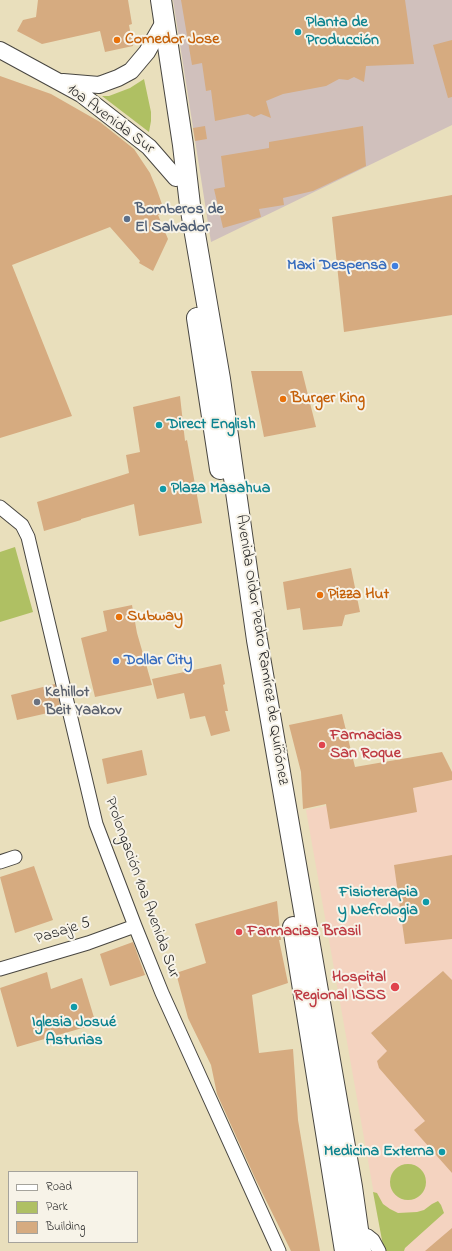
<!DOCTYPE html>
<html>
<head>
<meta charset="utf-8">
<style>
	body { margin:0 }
	#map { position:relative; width:452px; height:1251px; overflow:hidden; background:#e9dfbc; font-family:"Indie Flower",sans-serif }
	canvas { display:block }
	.legend { position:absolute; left:8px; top:1171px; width:130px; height:72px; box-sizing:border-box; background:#f7f3e8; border:1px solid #a5a39c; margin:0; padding:5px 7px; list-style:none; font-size:12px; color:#2b2b2b }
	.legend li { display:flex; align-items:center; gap:8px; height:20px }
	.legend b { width:20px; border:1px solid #a5a39c }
</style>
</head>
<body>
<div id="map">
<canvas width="452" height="1251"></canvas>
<ul class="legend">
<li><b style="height:5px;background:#fff"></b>Road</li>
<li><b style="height:11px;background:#afc063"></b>Park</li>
<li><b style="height:11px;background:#d6ab80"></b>Building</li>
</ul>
</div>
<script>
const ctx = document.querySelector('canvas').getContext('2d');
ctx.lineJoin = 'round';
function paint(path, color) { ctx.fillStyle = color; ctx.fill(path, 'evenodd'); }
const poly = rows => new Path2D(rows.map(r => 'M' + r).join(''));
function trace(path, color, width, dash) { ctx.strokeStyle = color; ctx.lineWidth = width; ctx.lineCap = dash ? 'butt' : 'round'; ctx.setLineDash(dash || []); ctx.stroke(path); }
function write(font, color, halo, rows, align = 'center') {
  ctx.font = font + ' "Indie Flower",sans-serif'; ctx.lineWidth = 4; ctx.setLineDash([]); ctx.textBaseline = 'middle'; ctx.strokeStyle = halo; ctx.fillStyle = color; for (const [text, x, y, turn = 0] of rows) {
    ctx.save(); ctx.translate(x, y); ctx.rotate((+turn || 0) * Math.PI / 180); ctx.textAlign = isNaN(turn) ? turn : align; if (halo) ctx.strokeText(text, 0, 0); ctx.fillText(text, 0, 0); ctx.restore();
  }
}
paint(poly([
	[452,780,452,1251,384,1251,306,810]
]), '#f4d3c0');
paint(poly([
	[173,0,452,0,452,125,211,242]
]), '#d0c0bc');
paint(poly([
	[144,79,151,112,151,121,149,132,102,96,109,96,130,88],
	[15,547,33,612,0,622,0,552],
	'390 1182a18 18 0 1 1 36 0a18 18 0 1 1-36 0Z',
	[373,1192,377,1193,383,1204,390,1209,398,1213,417,1212,424,1210,432,1204,438,1201,441,1205,444,1213,405,1248,404,1251,384,1251]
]), '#afc063');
paint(poly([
	[38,0,128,0,132,24,129,25,133,46,105,52,100,31,42,44,17,31,23,20,36,17],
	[181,0,405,0,414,64,366,66,364,82,354,77,348,80,339,79,326,86,283,94,266,101,271,118,261,114,254,117,248,114,215,121,211,90,206,91,202,63,192,65],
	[452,40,452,97,448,98,433,45],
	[0,76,51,94,100,122,134,149,150,173,157,190,165,213,158,215,168,239,153,271,139,263,140,261,110,227,12,265,72,416,0,438],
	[205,126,207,139,195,141,193,128],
	[363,126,366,166,313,191,283,198,284,205,259,209,261,217,223,228,214,189,225,187,221,156,269,148,269,142],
	[452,195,452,315,344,332,332,217],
	[251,371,302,371,316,427,264,437],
	[180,396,185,441,187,440,202,523,139,536,134,504,81,519,81,520,44,531,37,502,129,473,126,455,140,452,133,407],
	[351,568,360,612,345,615,342,626,303,630,300,608,287,610,283,582],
	[132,605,137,633,152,685,95,697,81,638,107,631,103,611],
	[221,664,225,684,223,685,228,711,225,711,230,731,211,736,205,716,190,719,184,693,157,699,152,679],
	[55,684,61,710,17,720,11,695],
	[342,714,355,767,442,752,452,772,452,780,413,788,417,812,330,829,326,804,303,809,301,772,289,725],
	[142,750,147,775,107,784,102,759],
	[452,855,452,939,405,944,394,865],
	[34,866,53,920,15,933,0,877],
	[277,901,281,940,279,940,288,983,252,995,259,1053,293,1049,298,1120,320,1251,291,1251,255,1178,217,1094,211,1065,188,1018,176,973,206,963,195,924],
	[133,942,145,975,110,986,100,954],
	[443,971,452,980,452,1173,414,1130,425,1121,379,1068,377,1061,387,1051,371,1033],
	[47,972,51,989,82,978,96,1024,17,1047,0,988],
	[452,1228,452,1251,425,1251]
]), '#d6ab80');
const minor = poly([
	[0,507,22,525,28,537,96,824,135,926,162,993,279,1251],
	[0,862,15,857],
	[0,969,88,943,135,926],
	[359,1233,368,1236,373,1240,379,1251]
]);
const tertiary = poly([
	[0,50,81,94,149,147,176,178],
	[63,82,99,85,118,78,131,71,147,52,164,22]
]);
const primary = poly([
	[161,0,183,145,190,205,220,379,257,640,352,1187,361,1251],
	[197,318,220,469],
	[293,927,345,1251]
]);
trace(minor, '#484641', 15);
trace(tertiary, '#484641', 18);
trace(primary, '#484641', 22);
trace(minor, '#fff', 13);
trace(tertiary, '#fff', 16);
trace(primary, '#fff', 20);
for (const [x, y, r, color] of [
	[298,32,4,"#0f9aa8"],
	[117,40,4,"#e8710a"],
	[127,219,4,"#5c6f8a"],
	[395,266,4,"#3f7fe0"],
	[283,399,4,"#e8710a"],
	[159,425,4,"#0f9aa8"],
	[163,489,4,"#0f9aa8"],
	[320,595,4,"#e8710a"],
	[119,617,4,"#e8710a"],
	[116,661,4,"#3f7fe0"],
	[37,702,4,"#6b7280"],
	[322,745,4,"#e0444e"],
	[426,902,4,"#0f9aa8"],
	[239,932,4,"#e0444e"],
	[395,987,5,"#e0444e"],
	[74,1007,4,"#0f9aa8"],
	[442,1152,4,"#0f9aa8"]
]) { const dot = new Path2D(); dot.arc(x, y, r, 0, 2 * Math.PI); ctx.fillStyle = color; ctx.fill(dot); trace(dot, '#f7f3e8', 1.5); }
write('bold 16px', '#0d838f', '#f7f3e8', [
	["Planta de",306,23],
	["Producción",306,41],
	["Direct English",167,425],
	["Plaza Masahua",171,489],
	["Fisioterapia",418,893,"right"],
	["y Nefrologia",418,911,"right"],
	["Iglesia Josué",74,1023,"center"],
	["Asturias",74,1041,"center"],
	["Medicina Externa",434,1152,"right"]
], 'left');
write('bold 16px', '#c56008', '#f7f3e8', [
	["Comedor Jose",125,40],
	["Burger King",291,399],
	["Pizza Hut",328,595],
	["Subway",127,617]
], 'left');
write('16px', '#2b2b2b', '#f7f3e8', [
	["10a Avenida Sur",110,120,37],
	["Avenida Oidor Pedro Ramírez de Quiñónez",261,650,81],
	["Prolongación 10a Avenida Sur",141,888,70],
	["Pasaje 5",63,932,-18]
]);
write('bold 16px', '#4e5e75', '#f7f3e8', [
	["Bomberos de",135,210],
	["El Salvador",135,228]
], 'left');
write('bold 16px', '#366cbe', '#f7f3e8', [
	["Maxi Despensa",387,266],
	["Dollar City",124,661,"left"]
], 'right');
write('bold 16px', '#5b616d', '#f7f3e8', [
	["Kehillot",45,693],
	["Beit Yaakov",45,711]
], 'left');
write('bold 16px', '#be3a42', '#f7f3e8', [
	["Farmacias",330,736],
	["San Roque",330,754],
	["Farmacias Brasil",247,932],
	["Hospital",386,978,"right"],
	["Regional ISSS",386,996,"right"]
], 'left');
</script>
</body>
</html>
